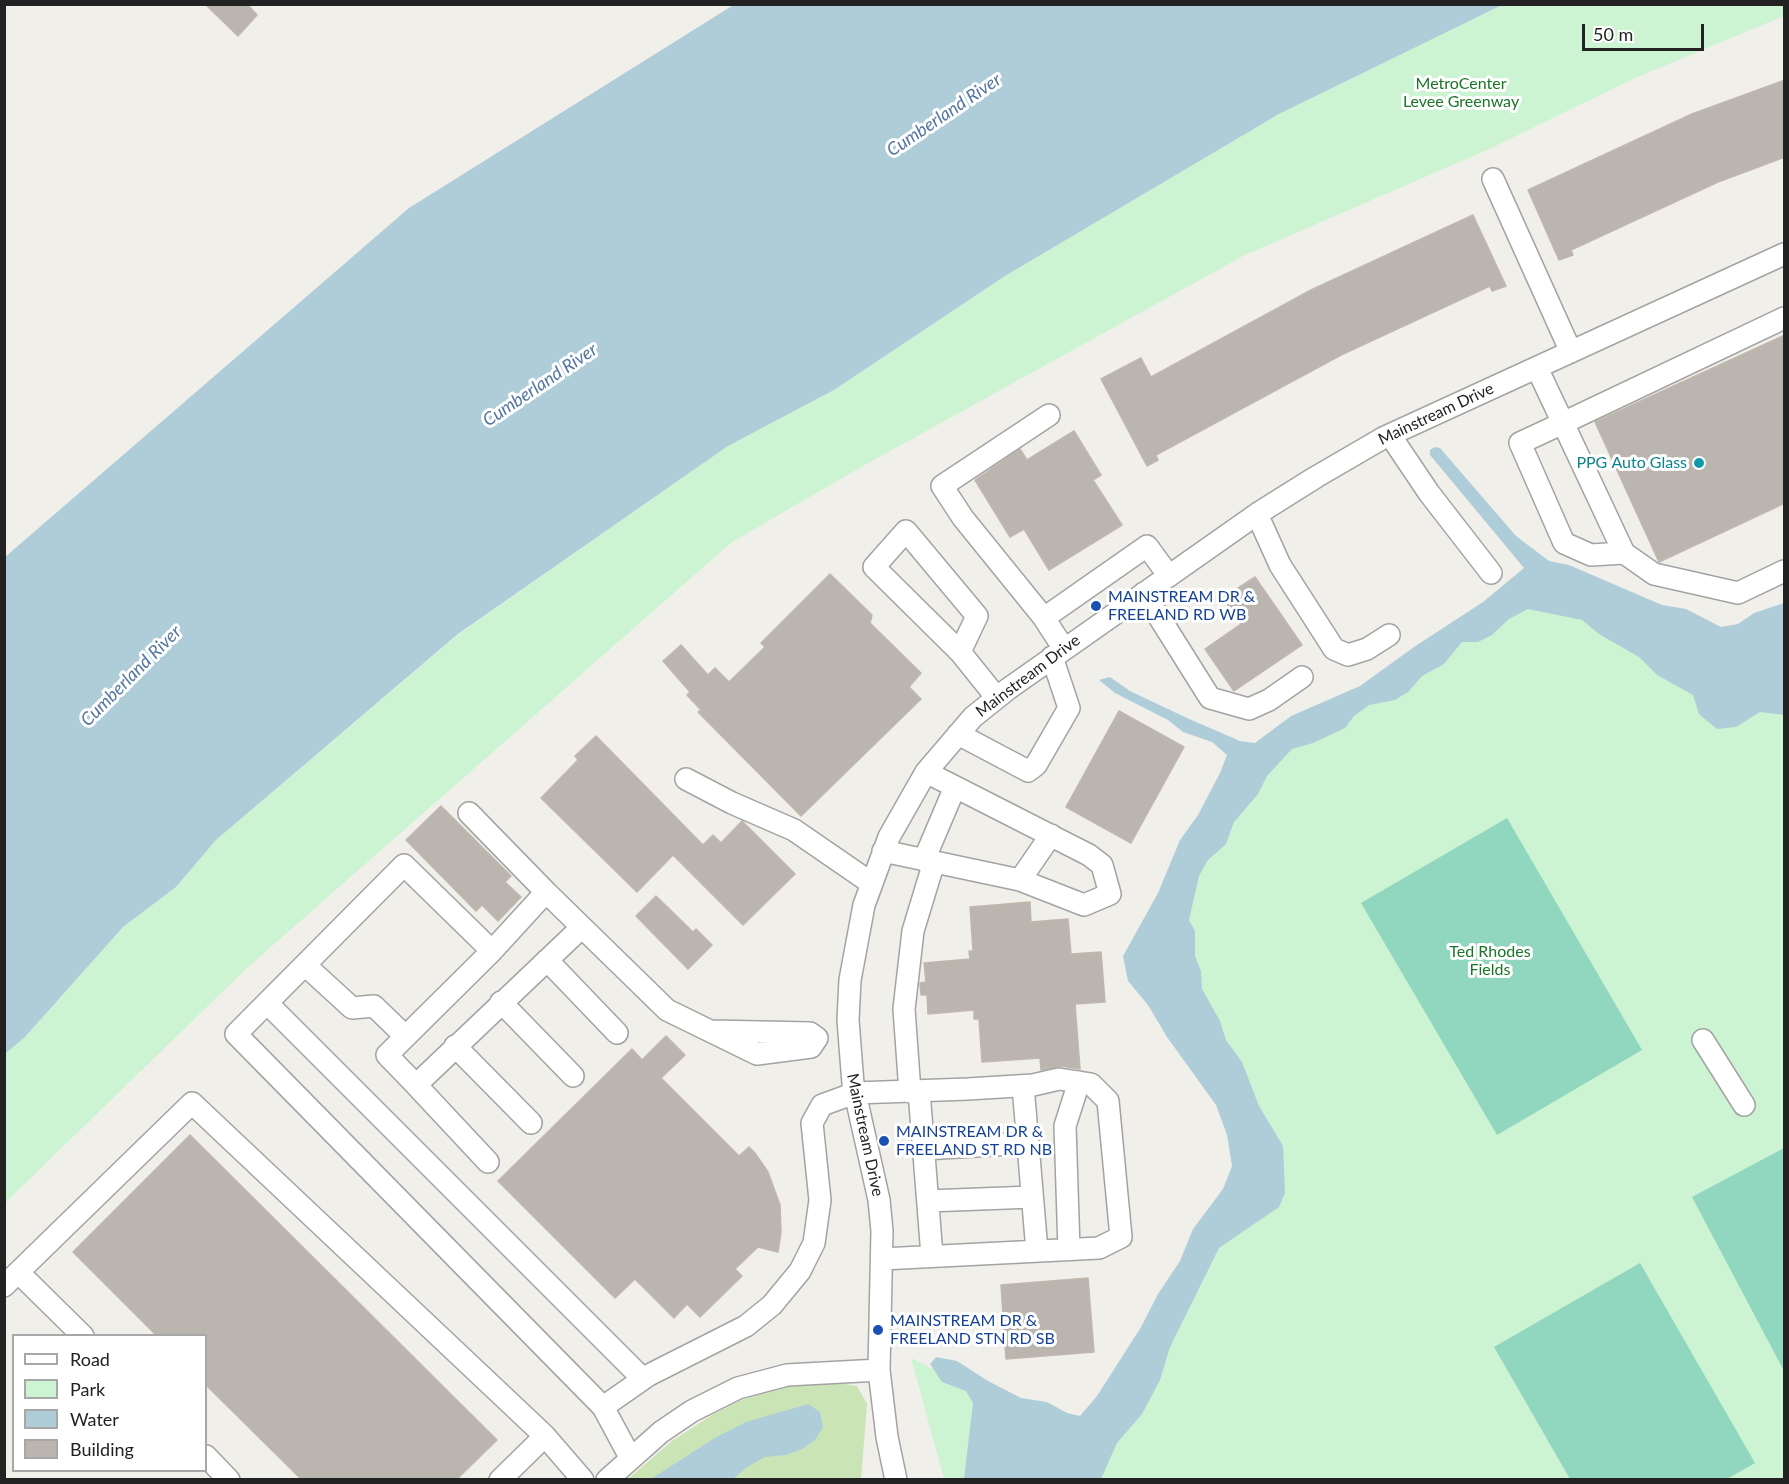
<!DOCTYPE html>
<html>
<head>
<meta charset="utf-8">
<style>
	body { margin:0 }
	#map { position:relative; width:1789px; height:1484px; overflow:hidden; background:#f1efea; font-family:Lato,sans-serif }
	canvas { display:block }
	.frame { position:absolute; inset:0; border:6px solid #222; pointer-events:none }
	.legend { position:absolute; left:12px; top:1334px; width:195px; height:138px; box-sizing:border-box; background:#fff; border:2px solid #a7a7a7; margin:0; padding:8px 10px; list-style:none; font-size:18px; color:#222 }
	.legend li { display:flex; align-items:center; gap:12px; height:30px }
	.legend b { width:30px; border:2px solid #a7a7a7 }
	.scale { position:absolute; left:1582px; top:24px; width:122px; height:27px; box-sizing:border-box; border:3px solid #222; border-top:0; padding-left:8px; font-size:18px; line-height:21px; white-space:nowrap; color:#222; -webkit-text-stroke:4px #fff; paint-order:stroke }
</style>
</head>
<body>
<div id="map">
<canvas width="1789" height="1484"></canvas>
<div class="frame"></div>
<ul class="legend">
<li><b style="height:8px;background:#fff"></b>Road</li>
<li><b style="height:16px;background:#cdf4d2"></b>Park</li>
<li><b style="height:16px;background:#afcdd9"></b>Water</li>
<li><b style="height:16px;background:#bab5af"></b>Building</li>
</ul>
<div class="scale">50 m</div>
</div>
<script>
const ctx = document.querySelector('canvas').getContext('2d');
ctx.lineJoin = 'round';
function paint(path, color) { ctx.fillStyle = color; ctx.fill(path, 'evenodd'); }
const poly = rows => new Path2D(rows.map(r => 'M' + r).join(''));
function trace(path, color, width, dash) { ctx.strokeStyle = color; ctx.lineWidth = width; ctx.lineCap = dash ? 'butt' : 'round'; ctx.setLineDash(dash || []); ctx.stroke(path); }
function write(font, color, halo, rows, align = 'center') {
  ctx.font = font + ' Lato,sans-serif'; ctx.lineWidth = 6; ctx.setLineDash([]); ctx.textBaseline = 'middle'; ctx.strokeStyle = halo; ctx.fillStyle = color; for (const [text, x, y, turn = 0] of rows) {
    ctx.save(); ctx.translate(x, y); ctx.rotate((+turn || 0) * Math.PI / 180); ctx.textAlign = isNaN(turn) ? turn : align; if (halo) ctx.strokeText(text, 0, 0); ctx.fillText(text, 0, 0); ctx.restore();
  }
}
paint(poly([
	[834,1382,857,1386,867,1404,861,1479,627,1480,672,1441,712,1415,744,1399,795,1384]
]), '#cae4b6');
paint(poly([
	[1502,5,1784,5,1784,16,1635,78,1485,151,1245,255,863,466,732,542,247,968,5,1203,5,1054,25,1037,123,927,176,887,216,840,458,635,728,446,834,390,1005,276,1279,114],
	[1547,584,1743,633,1784,624,1784,1479,944,1479,911,1358,1074,1441,1248,1180,1223,1085,1146,963,1232,782]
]), '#cdf4d2');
paint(poly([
	[1507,818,1642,1050,1497,1135,1361,903],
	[1784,1148,1784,1371,1692,1197],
	[1640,1263,1755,1463,1727,1479,1570,1479,1494,1347]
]), '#91d6bf');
paint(poly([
	[735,4,1502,5,1279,114,1005,276,834,390,728,446,458,634,216,840,176,887,123,927,25,1037,5,1054,5,557,409,208],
	[1435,447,1440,448,1516,536,1549,561,1569,565,1662,605,1686,609,1721,627,1738,624,1754,613,1784,603,1784,715,1760,712,1736,727,1717,729,1699,714,1693,695,1657,675,1639,657,1599,634,1582,620,1528,609,1509,619,1492,635,1478,642,1462,642,1444,664,1422,676,1408,692,1395,700,1369,705,1354,716,1345,728,1313,743,1292,749,1267,776,1258,794,1234,822,1226,844,1208,860,1199,876,1189,920,1195,931,1195,956,1201,971,1202,989,1220,1021,1226,1040,1242,1062,1259,1106,1283,1146,1285,1193,1279,1207,1219,1248,1170,1347,1160,1380,1142,1414,1117,1443,1101,1479,964,1479,973,1403,966,1391,942,1382,930,1364,936,1357,957,1361,988,1381,1021,1398,1047,1402,1067,1413,1080,1416,1097,1396,1141,1327,1158,1294,1180,1261,1193,1229,1223,1189,1232,1166,1227,1135,1216,1105,1167,1037,1148,1005,1128,981,1123,956,1158,893,1180,840,1198,815,1220,773,1227,755,1212,742,1183,732,1168,720,1115,693,1099,680,1110,677,1130,691,1187,718,1240,741,1255,743,1291,716,1360,686,1414,647,1483,602,1524,568,1430,455,1430,450],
	[808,1404,820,1412,823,1427,815,1440,802,1449,786,1455,765,1457,746,1468,733,1479,651,1479,713,1439,746,1422]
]), '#afcdd9');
const building = poly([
	[205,4,247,4,257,15,238,36,205,4],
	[1785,80,1785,157,1718,182,1571,250,1573,255,1559,260,1528,190,1692,114,1785,80],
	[1473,215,1506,286,1492,291,1490,286,1341,355,1156,455,1158,460,1147,466,1101,379,1141,358,1151,377,1311,290,1473,215],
	[1785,335,1785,503,1659,562,1595,422,1785,335],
	[1074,431,1101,475,1093,480,1122,525,1049,570,1024,529,1010,537,975,480,1020,449,1027,460,1074,431],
	[830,574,872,615,870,623,921,673,909,687,921,699,801,816,698,712,701,710,687,695,690,692,663,661,681,645,708,675,715,668,729,682,765,647,761,643,830,574],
	[1255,577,1302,645,1234,691,1205,649,1241,624,1223,598,1255,577],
	[1119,711,1184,747,1131,843,1066,807,1119,711],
	[596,736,703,845,713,835,721,843,742,821,795,874,743,925,673,855,637,892,541,798,578,760,575,756,596,736],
	[441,806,511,876,505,882,521,897,498,921,482,905,476,911,406,840,441,806],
	[656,896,693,932,696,929,712,945,688,969,636,916,656,896],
	[1030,902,1031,922,1068,919,1071,954,1101,952,1105,1002,1075,1004,1080,1069,1061,1066,1041,1070,1040,1058,982,1062,979,1019,974,1019,974,1010,928,1014,927,995,921,995,920,983,926,982,924,963,970,959,969,951,973,951,970,907,1030,902],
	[666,1036,685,1055,661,1078,739,1156,749,1147,755,1153,768,1172,780,1205,781,1232,778,1252,758,1247,735,1269,742,1276,700,1317,687,1304,674,1318,635,1279,615,1298,498,1181,632,1049,642,1060,666,1036],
	[190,1135,497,1440,457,1479,301,1479,206,1385,206,1335,156,1335,73,1252,190,1135],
	[1088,1278,1094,1352,1006,1359,1001,1285,1088,1278]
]);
paint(building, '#bab5af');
trace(building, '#c1b7ad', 1.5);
const minor = poly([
	[1493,179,1571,352],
	[1537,368,1563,423,1624,553,1591,555,1564,543,1520,443,1563,423,1784,318],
	[1390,435,1429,493,1491,573],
	[1257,514,1280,565,1334,649,1348,655,1367,649,1389,635],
	[1624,553,1654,574,1738,593,1784,571],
	[1144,593,1210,698,1249,709,1269,700,1302,677],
	[1044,618,963,518,942,486,1049,415],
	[1064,649,1044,618,1147,546,1169,576],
	[960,652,874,567,906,531,977,616,960,652,997,698],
	[958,734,1028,771,1036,765,1069,708,1052,657],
	[686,779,732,803,794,830,871,883],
	[469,813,546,892],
	[883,851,1020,880,1084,905,1110,894,1102,865,1089,855,926,772],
	[924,860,955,787],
	[1020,880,1051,835],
	[492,951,387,1055,416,1085,581,928],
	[547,960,617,1033],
	[305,965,352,1008,374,1006,405,1036],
	[501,1002,573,1076],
	[267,1003,643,1379],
	[1703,1040,1744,1105],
	[455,1046,531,1123],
	[416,1085,488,1162],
	[1023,1086,1037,1251],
	[919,1091,932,1256],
	[910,1092,904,1009,913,931,934,862],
	[924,1149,1028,1143],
	[928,1201,1032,1197],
	[1069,1249,1065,1126,1079,1082],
	[19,1273,83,1336],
	[4,1286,192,1103,545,1436,500,1480],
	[603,1407,236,1034,404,865,492,951,546,892,667,1010,757,1054,811,1047,817,1038,810,1033,711,1031],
	[545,1436,583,1480],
	[206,1456,229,1480],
	[630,1457,603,1407,649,1375,746,1326,772,1305,800,1271,814,1243,820,1200,812,1123,822,1105,855,1093,968,1089,1033,1085,1059,1079,1091,1084,1108,1101,1121,1237,1099,1248,882,1259],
	[607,1480,661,1432,692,1411,738,1388,787,1375,879,1370],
	[896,1480,887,1437,879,1370,882,1231,879,1200,853,1084,848,1020,850,980,864,905,889,837,926,772,973,717,1008,689,1257,514,1316,477,1383,438,1784,254]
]);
trace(minor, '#a3a3a3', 24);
trace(minor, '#fff', 21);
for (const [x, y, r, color] of [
	[1699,463,6,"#0f9aa8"],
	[1096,606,6,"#1a4fb4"],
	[884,1141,6,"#1a4fb4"],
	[878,1330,6,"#1a4fb4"]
]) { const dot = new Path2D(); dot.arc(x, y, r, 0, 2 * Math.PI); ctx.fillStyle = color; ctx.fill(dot); trace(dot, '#fff', 2); }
write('16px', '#197626', '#fff', [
	["MetroCenter",1461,84],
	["Levee Greenway",1461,102],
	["Ted Rhodes",1490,952],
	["Fields",1490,970]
]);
write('16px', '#222', '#fff', [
	["Mainstream Drive",1436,414,-25],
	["Mainstream Drive",1028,676,-37],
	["Mainstream Drive",865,1135,78]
]);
write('16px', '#0d838f', '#fff', [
	["PPG Auto Glass",1687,463]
], 'right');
write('16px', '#164399', '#fff', [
	["MAINSTREAM DR &",1108,597],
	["FREELAND RD WB",1108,615],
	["MAINSTREAM DR &",896,1132],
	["FREELAND ST RD NB",896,1150],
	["MAINSTREAM DR &",890,1321],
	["FREELAND STN RD SB",890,1339]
], 'left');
write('italic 18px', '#5476a0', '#fff', [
	["Cumberland River",944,115,-34],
	["Cumberland River",540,385,-34],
	["Cumberland River",131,676,-45]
]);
</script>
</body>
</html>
